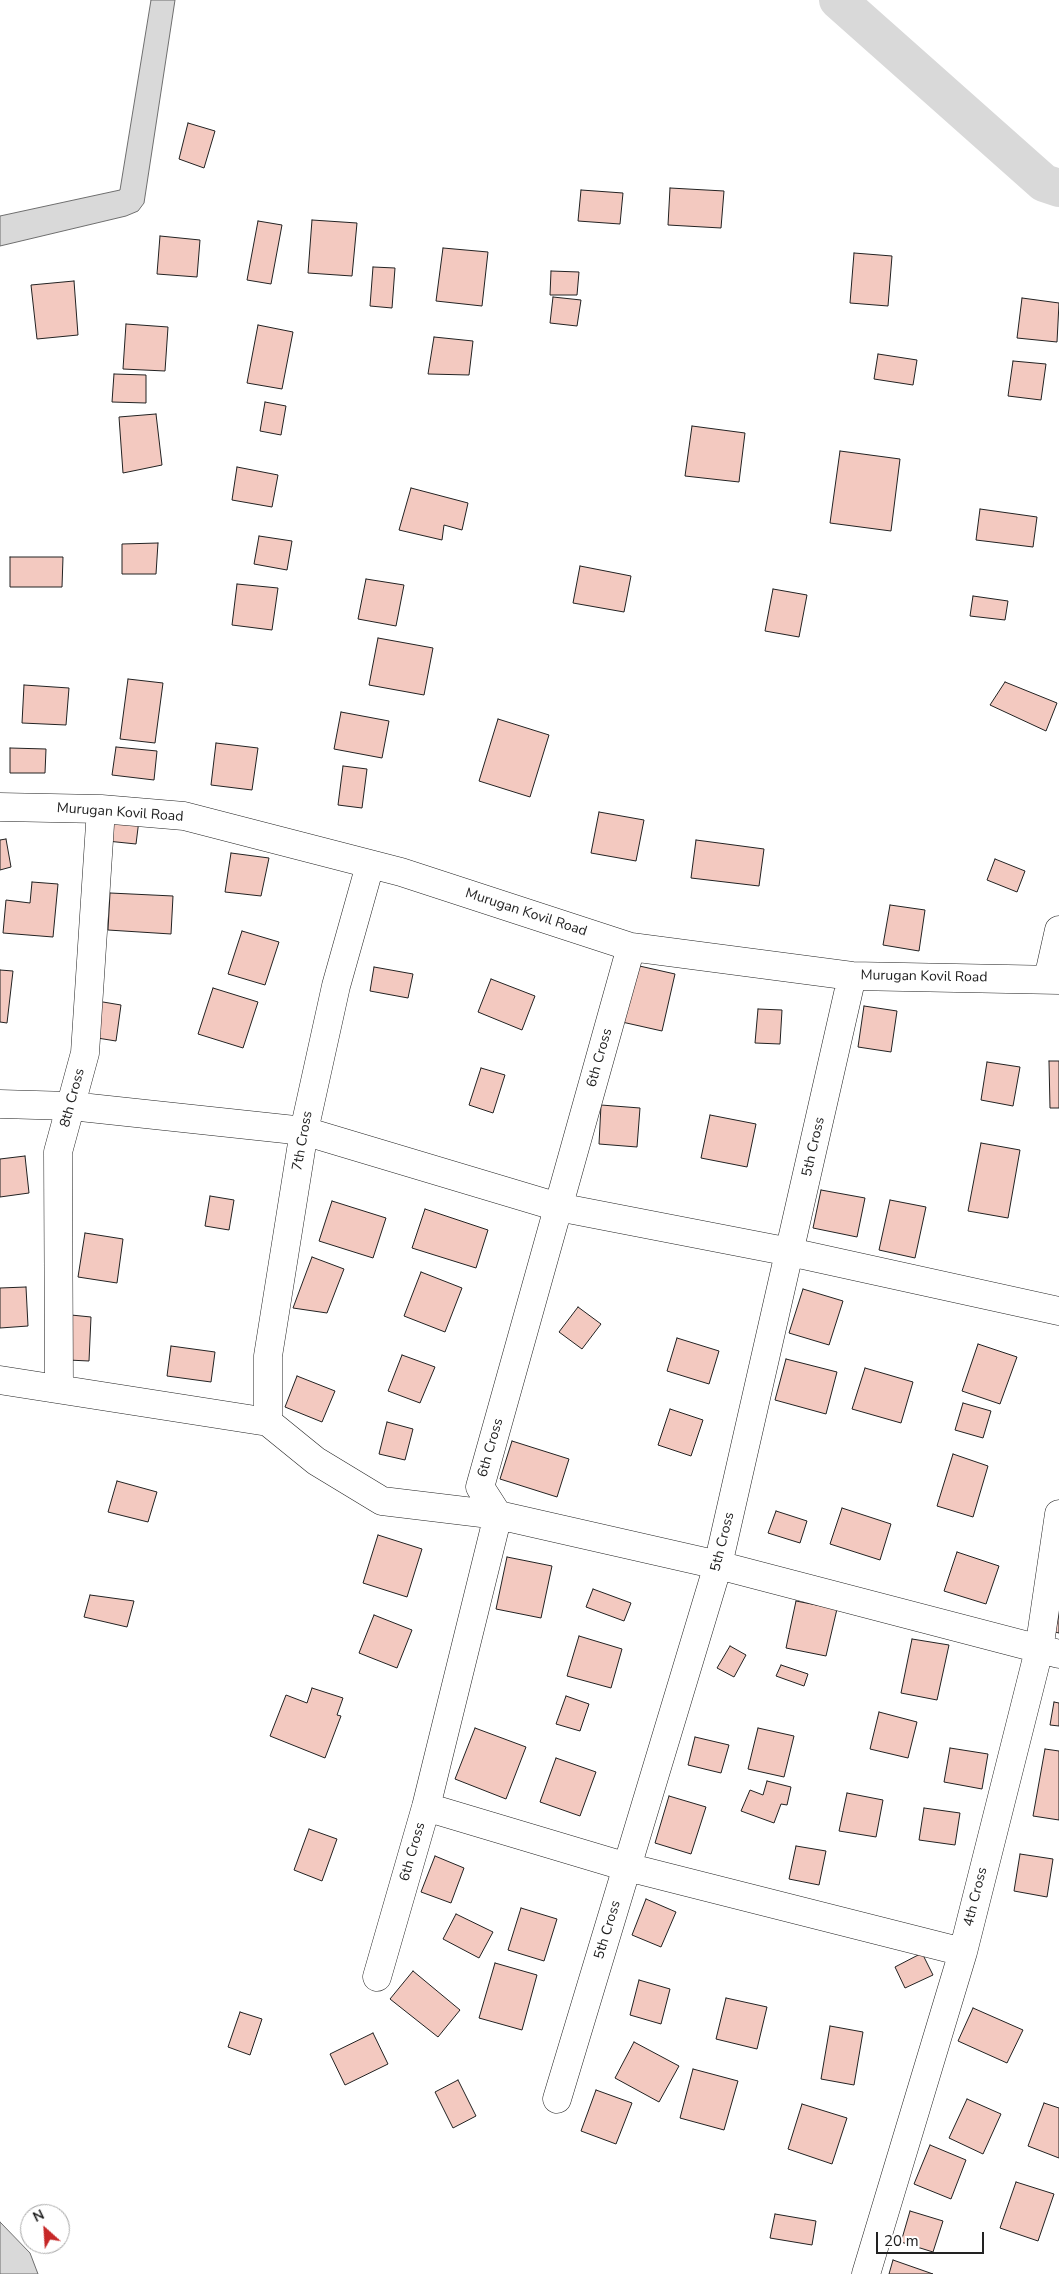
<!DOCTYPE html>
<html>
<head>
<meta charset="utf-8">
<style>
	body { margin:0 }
	#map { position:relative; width:1059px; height:2274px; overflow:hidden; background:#fff; font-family:"Nunito Sans",sans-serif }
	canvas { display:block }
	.north { position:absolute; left:20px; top:2204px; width:50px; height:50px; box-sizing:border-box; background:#fff; border:1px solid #a7a7a7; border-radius:50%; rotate:334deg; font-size:14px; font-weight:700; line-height:20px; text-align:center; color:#222 }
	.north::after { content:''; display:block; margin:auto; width:18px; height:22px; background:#c62828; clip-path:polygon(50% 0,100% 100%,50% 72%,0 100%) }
	.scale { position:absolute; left:876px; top:2232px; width:108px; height:22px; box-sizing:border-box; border:2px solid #222; border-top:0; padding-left:6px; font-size:15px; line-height:18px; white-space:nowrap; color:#222; -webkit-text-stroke:4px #fff; paint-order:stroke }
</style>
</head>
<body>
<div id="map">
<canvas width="1059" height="2274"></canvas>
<div class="north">N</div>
<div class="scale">20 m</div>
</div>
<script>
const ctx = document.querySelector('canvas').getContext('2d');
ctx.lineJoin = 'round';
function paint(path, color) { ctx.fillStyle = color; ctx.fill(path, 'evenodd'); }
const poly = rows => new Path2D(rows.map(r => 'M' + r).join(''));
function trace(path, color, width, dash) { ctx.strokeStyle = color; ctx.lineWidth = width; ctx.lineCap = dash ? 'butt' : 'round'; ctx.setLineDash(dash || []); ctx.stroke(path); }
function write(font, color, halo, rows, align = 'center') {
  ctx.font = font + ' "Nunito Sans",sans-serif'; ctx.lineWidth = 4; ctx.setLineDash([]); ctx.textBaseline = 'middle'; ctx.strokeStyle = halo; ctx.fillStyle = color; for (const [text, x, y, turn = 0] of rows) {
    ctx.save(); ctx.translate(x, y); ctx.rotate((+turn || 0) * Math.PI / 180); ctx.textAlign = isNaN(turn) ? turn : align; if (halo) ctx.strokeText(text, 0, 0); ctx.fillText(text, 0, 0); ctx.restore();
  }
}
const water = poly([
	[151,0,175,0,144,203,138,211,126,216,0,246,0,216,120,190,151,0],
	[0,2222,30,2253,38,2274,0,2274,0,2222]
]);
paint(water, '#d9d9d9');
trace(water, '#6f6f6f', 1);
trace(poly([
	[838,0,1044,183,1059,188]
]), '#d9d9d9', 38);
const building = poly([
	[188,123,215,131,204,168,179,159,188,123],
	[670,188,724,191,721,228,668,225,670,188],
	[581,190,623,193,620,224,578,221,581,190],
	[312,220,357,223,352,276,308,273,312,220],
	[258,221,282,225,271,284,247,280,258,221],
	[160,236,200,240,197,277,157,274,160,236],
	[443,248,488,252,482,306,436,301,443,248],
	[854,253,892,256,888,306,850,303,854,253],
	[373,267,395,268,392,308,370,306,373,267],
	[551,271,579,272,577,295,550,295,551,271],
	[74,281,78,335,37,339,31,285,74,281],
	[553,297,581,300,577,326,550,323,553,297],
	[1022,298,1059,303,1057,342,1017,338,1022,298],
	[126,324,168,327,165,371,123,369,126,324],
	[258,325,293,332,282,389,247,383,258,325],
	[434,337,473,341,469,375,428,374,434,337],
	[878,354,917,360,913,385,874,379,878,354],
	[1013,361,1046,364,1041,400,1008,396,1013,361],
	[114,374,146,375,146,403,112,402,114,374],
	[265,402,286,406,281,435,260,431,265,402],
	[156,414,162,465,123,473,119,417,156,414],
	[692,426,745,433,739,482,685,476,692,426],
	[840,451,900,459,891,531,830,523,840,451],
	[237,467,278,475,272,507,232,500,237,467],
	[411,488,468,503,462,530,444,525,442,540,399,530,411,488],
	[980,509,1037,517,1033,547,976,540,980,509],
	[259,536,292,541,287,570,254,564,259,536],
	[158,543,156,574,122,574,122,544,158,543],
	[10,557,63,557,62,587,10,587,10,557],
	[580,566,631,576,624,612,573,603,580,566],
	[366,579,404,585,396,626,358,619,366,579],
	[237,584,278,588,272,630,232,625,237,584],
	[773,589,807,595,799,637,765,631,773,589],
	[973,596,1008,601,1005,620,970,616,973,596],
	[378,638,433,648,424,695,369,685,378,638],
	[128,679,163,683,155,743,120,739,128,679],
	[1005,682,1057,703,1046,731,990,705,1005,682],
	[24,685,69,688,66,725,22,723,24,685],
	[341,712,389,721,382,758,334,749,341,712],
	[498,719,549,735,530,797,479,781,498,719],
	[216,743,258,748,252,790,211,785,216,743],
	[116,747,157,751,154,780,112,775,116,747],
	[10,748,46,749,45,773,10,773,10,748],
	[343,766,367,769,362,808,338,805,343,766],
	[599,812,644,820,636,861,591,853,599,812],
	[110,818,139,820,136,844,107,841,110,818],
	[6,839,11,867,0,870,0,840,6,839],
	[696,840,764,849,759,886,691,878,696,840],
	[231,853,269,858,261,896,225,892,231,853],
	[995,859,1025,871,1017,892,987,880,995,859],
	[32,882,58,884,53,937,3,933,6,900,30,903,32,882],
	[110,893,173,896,171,934,108,930,110,893],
	[890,905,925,910,919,951,883,945,890,905],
	[242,931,279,942,265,985,228,974,242,931],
	[635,965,675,974,662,1031,622,1022,635,965],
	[374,967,413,974,408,998,370,991,374,967],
	[0,970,13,971,7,1023,0,1022,0,970],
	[491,979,535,996,522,1030,478,1012,491,979],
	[213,988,258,1002,243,1048,198,1034,213,988],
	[97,1001,121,1005,116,1041,91,1037,97,1001],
	[864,1006,897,1011,891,1052,858,1047,864,1006],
	[758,1009,782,1010,780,1044,755,1043,758,1009],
	[1049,1061,1059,1061,1059,1108,1050,1108,1049,1061],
	[987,1062,1020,1067,1013,1106,981,1100,987,1062],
	[481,1068,505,1075,493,1113,469,1105,481,1068],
	[601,1105,640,1108,637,1147,599,1144,601,1105],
	[710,1115,756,1124,747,1167,701,1158,710,1115],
	[981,1143,1020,1150,1008,1218,968,1211,981,1143],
	[25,1156,29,1193,0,1197,0,1159,25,1156],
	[821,1190,865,1198,857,1237,813,1228,821,1190],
	[210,1196,234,1200,229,1230,205,1226,210,1196],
	[890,1200,926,1207,915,1258,879,1250,890,1200],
	[332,1201,386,1218,373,1258,319,1241,332,1201],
	[425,1209,488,1230,476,1268,412,1248,425,1209],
	[85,1233,123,1239,117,1283,78,1277,85,1233],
	[312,1257,344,1269,327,1313,293,1308,312,1257],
	[421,1272,462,1288,445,1332,404,1316,421,1272],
	[26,1287,28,1326,0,1328,0,1288,26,1287],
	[803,1289,843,1301,829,1345,789,1333,803,1289],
	[578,1307,601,1324,582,1349,559,1332,578,1307],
	[71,1315,91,1317,89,1361,68,1360,71,1315],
	[677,1338,719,1351,709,1384,667,1371,677,1338],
	[978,1344,1017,1357,1000,1404,962,1391,978,1344],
	[171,1346,215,1352,211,1382,167,1376,171,1346],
	[402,1355,435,1367,420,1403,388,1391,402,1355],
	[786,1359,837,1372,826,1414,775,1400,786,1359],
	[865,1368,913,1382,901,1423,852,1409,865,1368],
	[297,1376,335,1391,322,1422,285,1407,297,1376],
	[963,1403,991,1411,983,1438,955,1430,963,1403],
	[670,1409,703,1420,691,1456,658,1445,670,1409],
	[387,1422,413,1429,405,1460,379,1454,387,1422],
	[512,1441,569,1459,557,1497,500,1479,512,1441],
	[953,1454,988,1466,973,1517,937,1506,953,1454],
	[117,1481,157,1492,148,1522,108,1512,117,1481],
	[842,1508,891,1524,880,1560,830,1544,842,1508],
	[776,1511,807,1521,800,1543,768,1533,776,1511],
	[378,1535,422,1549,407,1597,363,1583,378,1535],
	[957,1552,999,1566,986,1604,944,1591,957,1552],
	[507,1557,552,1566,541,1618,496,1609,507,1557],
	[593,1589,631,1603,624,1621,586,1607,593,1589],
	[90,1595,134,1601,127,1627,84,1617,90,1595],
	[796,1601,837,1609,826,1656,786,1648,796,1601],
	[1059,1613,1059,1633,1055,1632,1059,1613],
	[374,1615,412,1630,397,1668,359,1653,374,1615],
	[579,1636,622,1649,611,1688,567,1676,579,1636],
	[912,1639,949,1645,937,1700,901,1693,912,1639],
	[730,1646,746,1655,734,1677,717,1668,730,1646],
	[781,1665,808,1674,804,1686,776,1676,781,1665],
	[312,1688,343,1698,337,1715,341,1716,325,1758,270,1736,286,1695,307,1703,312,1688],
	[566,1696,589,1704,580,1731,556,1724,566,1696],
	[1054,1702,1059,1703,1059,1726,1050,1725,1054,1702],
	[879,1712,917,1722,908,1758,870,1749,879,1712],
	[475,1728,526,1747,506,1799,455,1779,475,1728],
	[758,1728,794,1736,784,1777,748,1769,758,1728],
	[695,1737,729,1745,721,1773,688,1765,695,1737],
	[950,1748,988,1754,982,1789,944,1782,950,1748],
	[1045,1749,1059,1751,1059,1820,1033,1816,1045,1749],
	[556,1758,596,1772,580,1816,540,1802,556,1758],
	[767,1781,791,1787,787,1805,781,1804,774,1823,741,1811,750,1790,763,1795,767,1781],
	[847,1793,883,1800,876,1837,839,1831,847,1793],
	[669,1796,706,1807,691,1854,655,1843,669,1796],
	[924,1808,960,1813,955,1845,919,1840,924,1808],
	[309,1829,337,1839,322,1881,294,1870,309,1829],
	[796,1846,826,1851,819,1885,789,1879,796,1846],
	[1020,1854,1053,1859,1047,1897,1014,1891,1020,1854],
	[435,1856,464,1868,451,1903,421,1892,435,1856],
	[646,1899,676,1912,661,1947,632,1935,646,1899],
	[521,1908,557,1919,544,1961,508,1950,521,1908],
	[456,1914,493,1932,479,1958,443,1939,456,1914],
	[922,1953,933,1975,905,1988,895,1967,922,1953],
	[495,1963,537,1975,522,2030,479,2018,495,1963],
	[413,1971,460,2010,438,2037,390,1999,413,1971],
	[639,1980,670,1989,661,2024,630,2015,639,1980],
	[726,1998,767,2007,757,2049,716,2039,726,1998],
	[973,2008,1023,2030,1007,2063,958,2041,973,2008],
	[240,2012,262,2019,250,2055,228,2047,240,2012],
	[830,2026,863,2032,854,2085,821,2079,830,2026],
	[373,2033,388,2064,345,2085,330,2054,373,2033],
	[634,2042,679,2066,659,2102,615,2078,634,2042],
	[693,2069,738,2081,724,2130,680,2118,693,2069],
	[458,2080,476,2116,453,2128,435,2092,458,2080],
	[596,2090,632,2103,616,2144,581,2131,596,2090],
	[967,2099,1001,2114,983,2154,949,2138,967,2099],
	[1044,2103,1059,2108,1059,2158,1028,2146,1044,2103],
	[802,2104,847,2118,832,2164,788,2149,802,2104],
	[930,2145,966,2160,951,2199,914,2184,930,2145],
	[1016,2182,1054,2194,1038,2241,1000,2228,1016,2182],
	[910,2211,943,2221,933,2252,901,2242,910,2211],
	[775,2214,816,2221,812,2245,770,2238,775,2214],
	[893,2260,933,2274,889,2274,893,2260]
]);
paint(building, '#f3c9c0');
trace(building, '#222', 1);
const street = poly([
	[0,807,101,809,184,816,401,872,631,947,852,976,1059,980],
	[1048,979,1059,930],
	[0,1104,71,1106,304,1131,558,1207,790,1252,1059,1311],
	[0,1380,268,1422,316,1461,382,1501,498,1515,718,1565,1059,1654],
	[59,1388,58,1152,85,1053,101,809],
	[268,1422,268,1356,304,1131,336,986,370,865],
	[426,1807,627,1867,963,1952],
	[377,1977,426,1807,498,1515,480,1487,631,947],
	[557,2099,718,1565,852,976],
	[866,2274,963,1952,1039,1650,1059,1514]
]);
trace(street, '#222', 29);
trace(street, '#fff', 28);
write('14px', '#222', '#fff', [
	["Murugan Kovil Road",120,813,4],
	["Murugan Kovil Road",526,913,18],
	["Murugan Kovil Road",924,977,1],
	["6th Cross",600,1058,-74],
	["8th Cross",73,1098,-75],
	["7th Cross",303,1141,-80],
	["5th Cross",814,1147,-77],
	["6th Cross",491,1448,-74],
	["5th Cross",723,1542,-76],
	["6th Cross",413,1852,-74],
	["4th Cross",976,1897,-76],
	["5th Cross",608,1930,-73]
]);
</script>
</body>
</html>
